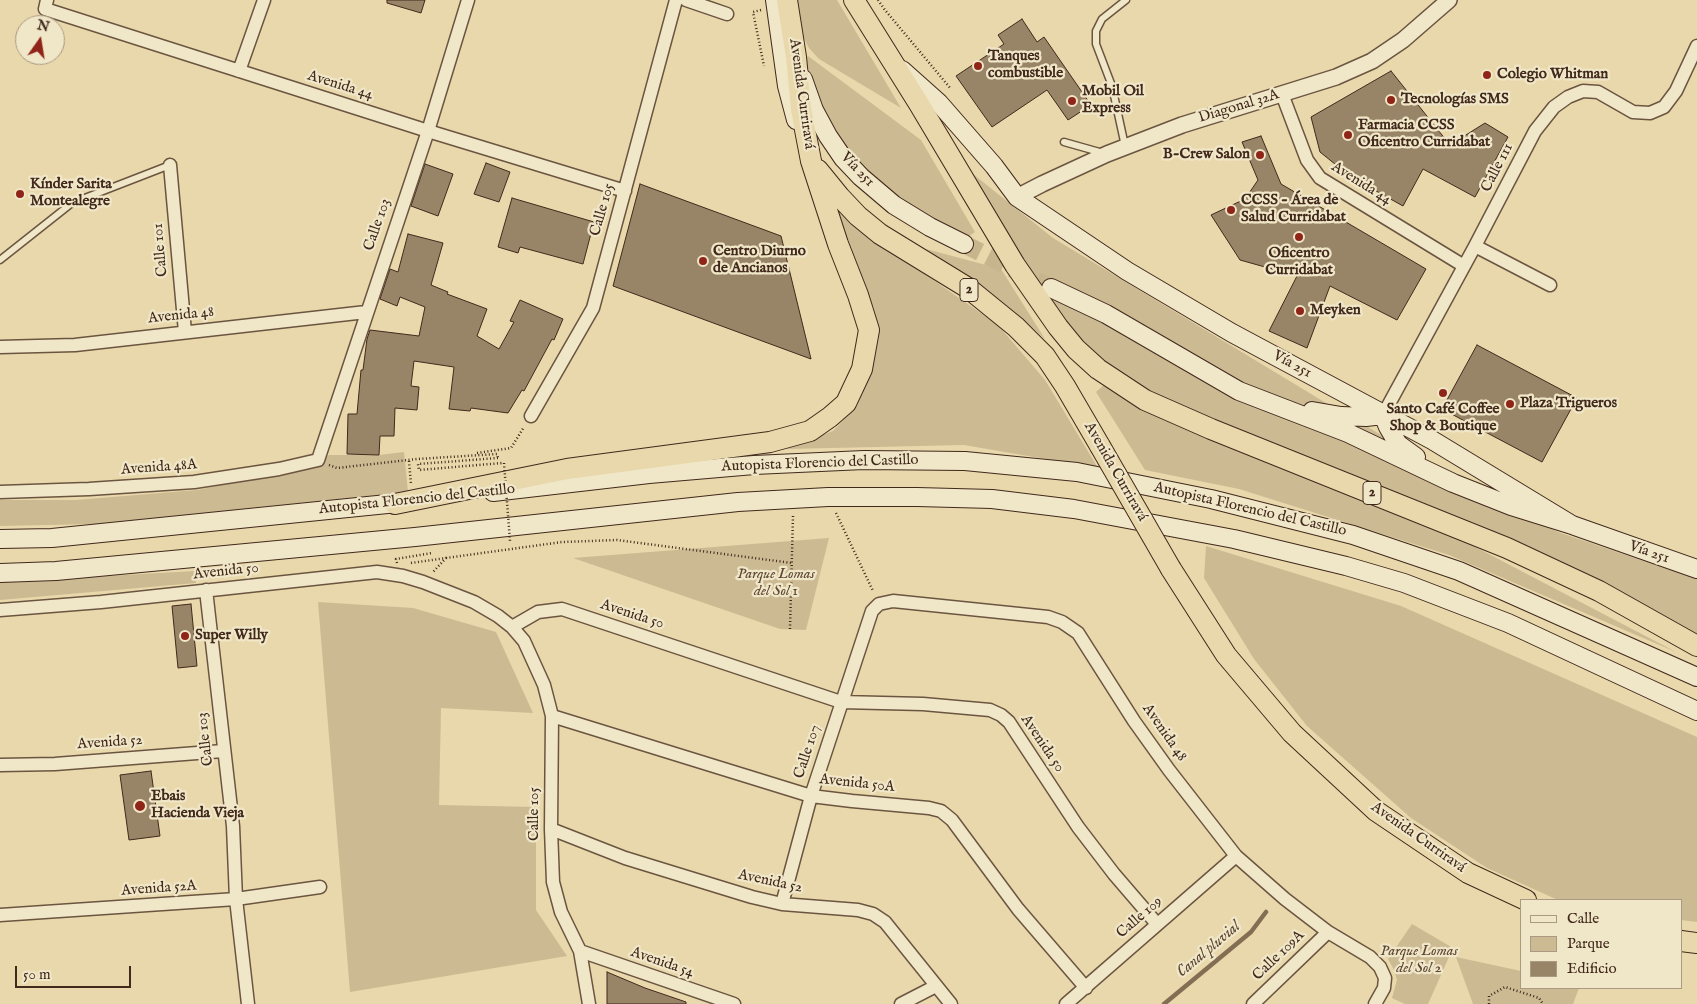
<!DOCTYPE html>
<html>
<head>
<meta charset="utf-8">
<style>
	body { margin:0 }
	#map { position:relative; width:1697px; height:1004px; overflow:hidden; background:#e8d8ab; font-family:"IM FELL English",serif }
	canvas { display:block }
	.legend { position:absolute; left:1520px; top:899px; width:162px; height:90px; box-sizing:border-box; background:#f0e6c8; border:1px solid #aa9a83; margin:0; padding:6px 9px; list-style:none; font-size:15px; color:#41291c }
	.legend li { display:flex; align-items:center; gap:10px; height:25px }
	.legend b { width:25px; border:1px solid #aa9a83 }
	.north { position:absolute; left:15px; top:15px; width:50px; height:50px; box-sizing:border-box; background:#f0e6c8; border:1px solid #aa9a83; border-radius:50%; rotate:13deg; font-size:14px; font-weight:700; line-height:20px; text-align:center; color:#41291c }
	.north::after { content:''; display:block; margin:auto; width:18px; height:22px; background:#8f2418; clip-path:polygon(50% 0,100% 100%,50% 72%,0 100%) }
	.scale { position:absolute; left:15px; top:966px; width:116px; height:22px; box-sizing:border-box; border:2px solid #41291c; border-top:0; padding-left:6px; font-size:15px; line-height:18px; white-space:nowrap; color:#41291c; -webkit-text-stroke:4px #f0e6c8; paint-order:stroke }
</style>
</head>
<body>
<div id="map">
<canvas width="1697" height="1004"></canvas>
<ul class="legend">
<li><b style="height:6px;background:#f0e6c8"></b>Calle</li>
<li><b style="height:14px;background:#ccba93"></b>Parque</li>
<li><b style="height:14px;background:#988466"></b>Edificio</li>
</ul>
<div class="north">N</div>
<div class="scale">50 m</div>
</div>
<script>
const ctx = document.querySelector('canvas').getContext('2d');
ctx.lineJoin = 'round';
function paint(path, color) { ctx.fillStyle = color; ctx.fill(path, 'evenodd'); }
const poly = rows => new Path2D(rows.map(r => 'M' + r).join(''));
function trace(path, color, width, dash) { ctx.strokeStyle = color; ctx.lineWidth = width; ctx.lineCap = dash ? 'butt' : 'round'; ctx.setLineDash(dash || []); ctx.stroke(path); }
function write(font, color, halo, rows, align = 'center') {
  ctx.font = font + ' "IM FELL English",serif'; ctx.lineWidth = 4.5; ctx.setLineDash([]); ctx.textBaseline = 'middle'; ctx.strokeStyle = halo; ctx.fillStyle = color; for (const [text, x, y, turn = 0] of rows) {
    ctx.save(); ctx.translate(x, y); ctx.rotate((+turn || 0) * Math.PI / 180); ctx.textAlign = isNaN(turn) ? turn : align; if (halo) ctx.strokeText(text, 0, 0); ctx.fillText(text, 0, 0); ctx.restore();
  }
}
paint(poly([
	[794,0,837,0,901,108,819,59,809,48,800,31],
	[808,56,921,140,975,232,965,239,881,189,828,128,803,64],
	[963,166,1053,238,1331,406,1344,412,1448,477,1558,532,1697,579,1697,638,1162,399,1112,370,1075,335,1046,298],
	[823,190,870,236,998,325,1045,380,1098,468,964,445,786,449,833,431,857,406,871,371,879,337],
	[926,249,1001,269,1045,339,1015,312,978,283],
	[1105,384,1439,528,1676,652,1449,555,1239,489,1145,470,1096,392],
	[404,452,408,492,95,524,0,526,0,500,76,500,197,490,313,467,329,455,379,455],
	[829,538,806,630,780,629,573,558],
	[1206,546,1401,606,1697,737,1697,922,1681,920,1681,900,1558,900,1487,868,1411,818,1307,726,1254,659,1204,578],
	[195,571,196,583,0,600,0,582],
	[318,602,413,608,496,632,533,713,441,708,439,805,536,807,536,910,567,956,350,992],
	[1412,924,1453,948,1428,1004,1405,1004,1392,998,1397,980,1394,970,1388,959],
	[1456,957,1521,971,1521,988,1579,988,1573,1004,1473,1004]
]), '#ccba93');
trace(poly([
	[1164,1004,1251,932,1266,912]
]), '#836e54', 4.5);
const building = poly([
	[387,0,425,0,421,13,387,3,387,0],
	[1022,19,1037,42,1044,37,1091,105,1068,120,1047,90,992,127,956,76,1004,44,998,35,1022,19],
	[1391,71,1450,145,1485,123,1508,137,1475,197,1423,169,1403,206,1351,177,1320,152,1311,117,1391,71],
	[1261,136,1281,184,1426,269,1397,320,1330,286,1307,348,1269,331,1297,276,1240,260,1211,215,1245,199,1258,180,1242,142,1261,136],
	[486,163,510,172,499,202,474,194,486,163],
	[425,164,453,174,438,216,411,206,425,164],
	[640,184,781,236,811,359,613,286,640,184],
	[512,198,594,222,583,264,520,247,518,253,498,247,512,198],
	[408,234,443,243,431,285,448,292,447,294,487,309,477,336,499,349,514,322,510,321,520,300,563,319,554,340,552,339,524,391,522,390,508,413,471,408,470,411,449,409,454,367,414,361,411,386,419,387,417,410,395,408,394,436,380,436,379,455,347,454,348,414,357,414,361,370,363,370,367,339,370,330,419,336,425,307,400,297,397,306,380,299,390,269,398,272,408,234],
	[1477,345,1577,398,1542,462,1442,409,1477,345],
	[191,604,197,666,178,668,172,606,191,604],
	[151,771,160,836,129,840,120,775,151,771],
	[607,972,645,988,686,1002,686,1004,607,1004,607,972]
]);
paint(building, '#988466');
trace(building, '#41291c', 1);
trace(poly([
	[964,244,1051,288]
]), '#c7b58e', 18, [18, 9]);
const service = poly([
	[1064,142,1103,153],
	[1125,146,1112,86,1096,44,1096,31,1102,19,1126,0],
	[0,260,72,203,170,165]
]);
const minor = poly([
	[47,0,45,9,428,131,625,191],
	[686,0,727,14],
	[239,71,264,0],
	[1282,94,1307,160,1320,178,1464,266],
	[170,165,185,332],
	[1475,246,1550,285],
	[0,347,75,345,366,312],
	[1383,415,1475,246,1535,131,1554,107,1568,97,1583,91,1598,92,1633,112,1650,113,1664,107,1676,91,1697,46],
	[531,416,593,308,676,0],
	[0,492,89,489,194,482,279,469,318,460,428,131,468,0],
	[206,590,233,826,236,899,248,1004],
	[0,610,101,602,377,572,403,576,423,582,474,602,498,616,512,627,524,641,544,685,552,716,551,829,553,882,561,912,580,951,589,1004],
	[512,627,538,612,562,609,841,702,923,704,990,710,1001,715,1009,722,1078,827,1114,874,1157,924],
	[552,716,811,796,852,801,929,808,941,811,952,820,1018,909,1086,988],
	[0,765,55,764,223,751],
	[551,829,625,858,752,897,782,904,858,910,873,914,885,922,951,1004],
	[782,904,811,796,872,611,879,604,893,601,1048,617,1062,622,1078,633,1134,721,1169,770,1236,856,1285,899,1328,932,1370,957,1380,967,1385,978,1384,988,1375,1004],
	[0,915,236,899,320,887],
	[580,951,734,1004],
	[901,1004,936,986],
	[1066,1004,1236,856],
	[1253,1004,1328,932]
]);
const tertiary = poly([
	[1017,197,1042,184,1107,154,1182,125,1336,77,1372,61,1403,40,1449,0]
]);
const secondary = poly([
	[775,0,787,86,796,120],
	[902,70,939,103,994,166,1017,197,1127,271,1232,333,1432,440,1572,525],
	[803,79,814,110,828,136,843,158,861,177,894,205,930,227,964,244],
	[1051,288,1106,314,1239,391,1348,433,1453,483,1511,506,1572,525,1697,569],
	[1312,411,1341,416,1366,417,1383,415],
	[1383,415,1388,427,1398,444,1416,457],
	[493,492,649,474,754,465,864,460,965,461,1077,472,1211,499,1353,535,1459,571,1697,677],
	[0,539,52,538,407,502],
	[0,573,56,571,415,537,738,502,828,497,917,497,992,499,1074,509,1234,539,1346,566,1404,583,1508,623,1697,711]
]);
const trunk = poly([
	[854,0,919,104,1015,265,1058,327,1076,349,1098,369,1145,400,1211,429,1507,548,1599,591,1697,646],
	[818,170,840,197,858,216,880,234,968,288,1016,327,1045,356,1065,386,1100,446],
	[395,504,567,469,770,442,810,431,830,417,846,403,862,369,869,330,858,295,838,244,811,161,801,109,796,57,787,0],
	[1171,569,1226,655,1292,733,1376,811,1468,873,1526,900],
	[1681,941,1697,943]
]);
trace(service, '#6b5540', 9);
trace(minor, '#6b5540', 15);
trace(tertiary, '#6b5540', 18);
trace(secondary, '#41291c', 20);
trace(trunk, '#41291c', 22);
trace(poly([
	[878,0,885,10,951,89],
	[761,10,753,12,764,66],
	[477,453,511,448,524,427],
	[498,458,418,464,419,470,502,463],
	[409,461,411,484],
	[329,465,337,468,417,459,497,454,498,458],
	[836,513,873,591],
	[446,558,562,542,617,540,792,563],
	[397,563,396,559,432,553],
	[411,563,446,558,433,572],
	[790,629,793,516],
	[1489,1004,1489,996,1505,987,1539,998,1543,1004]
]), '#41291c', 2.5, [1, 2.5]);
trace(service, '#f0e6c8', 6);
trace(minor, '#f0e6c8', 12);
trace(tertiary, '#f0e6c8', 15);
trace(secondary, '#f0e6c8', 18);
trace(trunk, '#e8d8ab', 20);
const trunkBridge = poly([
	[1100,446,1171,569]
]);
trace(trunkBridge, '#41291c', 22, []);
trace(poly([
	[504,463,510,541,509,541]
]), '#41291c', 2.5, [1, 2.5]);
trace(trunkBridge, '#e8d8ab', 20);
for (const [x, y, r, color] of [
	[978,66,5,"#8f2418"],
	[1487,75,5,"#8f2418"],
	[1391,100,5,"#8f2418"],
	[1072,101,5,"#8f2418"],
	[1348,135,5,"#8f2418"],
	[1260,155,5,"#8f2418"],
	[20,194,5,"#8f2418"],
	[1231,210,5,"#8f2418"],
	[1299,237,5,"#8f2418"],
	[703,261,5,"#8f2418"],
	[1300,311,5,"#8f2418"],
	[1443,393,5,"#8f2418"],
	[1510,404,5,"#8f2418"],
	[185,636,5,"#8f2418"],
	[140,806,6,"#8f2418"]
]) { const dot = new Path2D(); dot.arc(x, y, r, 0, 2 * Math.PI); ctx.fillStyle = color; ctx.fill(dot); trace(dot, '#f0e6c8', 2); }
for (const [x, y, w] of [
	[969,290,18],
	[1372,493,18]
]) { const box = new Path2D(); box.roundRect(x - w / 2, y - 11.5, w, 23, 4); ctx.fillStyle = '#f0e6c8'; ctx.fill(box); trace(box, '#41291c', 1); }
write('bold 14px', '#41291c', null, [
	["2",969,290],
	["2",1372,493]
]);
write('bold 15px', '#41291c', '#f0e6c8', [
	["Tanques",988,57],
	["combustible",988,74],
	["Colegio Whitman",1497,75],
	["Mobil Oil",1082,92],
	["Express",1082,109],
	["Tecnologías SMS",1401,100],
	["Farmacia CCSS",1358,126],
	["Oficentro Curridabat",1358,143],
	["B-Crew Salon",1250,155,"right"],
	["Kínder Sarita",30,185],
	["Montealegre",30,202],
	["CCSS - Área de",1241,201],
	["Salud Curridabat",1241,218],
	["Centro Diurno",713,252],
	["de Ancianos",713,269],
	["Oficentro",1299,254,"center"],
	["Curridabat",1299,271,"center"],
	["Meyken",1310,311],
	["Plaza Trigueros",1520,404],
	["Santo Café Coffee",1443,410,"center"],
	["Shop & Boutique",1443,427,"center"],
	["Super Willy",195,636],
	["Ebais",151,797],
	["Hacienda Vieja",151,814]
], 'left');
write('15px', '#41291c', '#f0e6c8', [
	["Avenida 44",340,86,17],
	["Avenida Curriravá",801,94,82],
	["Diagonal 32A",1239,107,-17],
	["Calle 111",1498,168,-63],
	["Vía 251",857,170,46],
	["Avenida 44",1361,184,32],
	["Calle 105",603,210,-74],
	["Calle 103",378,225,-71],
	["Calle 101",161,250,-95],
	["Avenida 48",181,316,-6],
	["Vía 251",1292,365,28],
	["Autopista Florencio del Castillo",820,464,-2],
	["Avenida 48A",159,468,-4],
	["Avenida Curriravá",1115,472,60],
	["Autopista Florencio del Castillo",417,500,-6],
	["Autopista Florencio del Castillo",1250,510,13],
	["Vía 251",1649,553,19],
	["Avenida 50",226,572,-6],
	["Avenida 50",632,615,18],
	["Avenida 48",1164,733,55],
	["Calle 103",206,739,-97],
	["Avenida 52",110,743,-4],
	["Avenida 50",1042,744,56],
	["Calle 107",808,752,-72],
	["Avenida 50A",857,784,6],
	["Calle 105",535,814,-90],
	["Avenida Curriravá",1418,838,35],
	["Avenida 52",770,882,12],
	["Avenida 52A",159,889,-4],
	["Calle 109",1140,918,-41],
	["Calle 109A",1279,956,-44],
	["Avenida 54",662,963,19]
]);
write('italic 15px', '#5d4634', '#f0e6c8', [
	["Parque Lomas",776,575],
	["del Sol 1",776,592],
	["Parque Lomas",1419,952],
	["del Sol 2",1419,969]
]);
write('italic 16px', '#5c4634', '#f0e6c8', [
	["Canal pluvial",1209,950,-40]
]);
</script>
</body>
</html>
